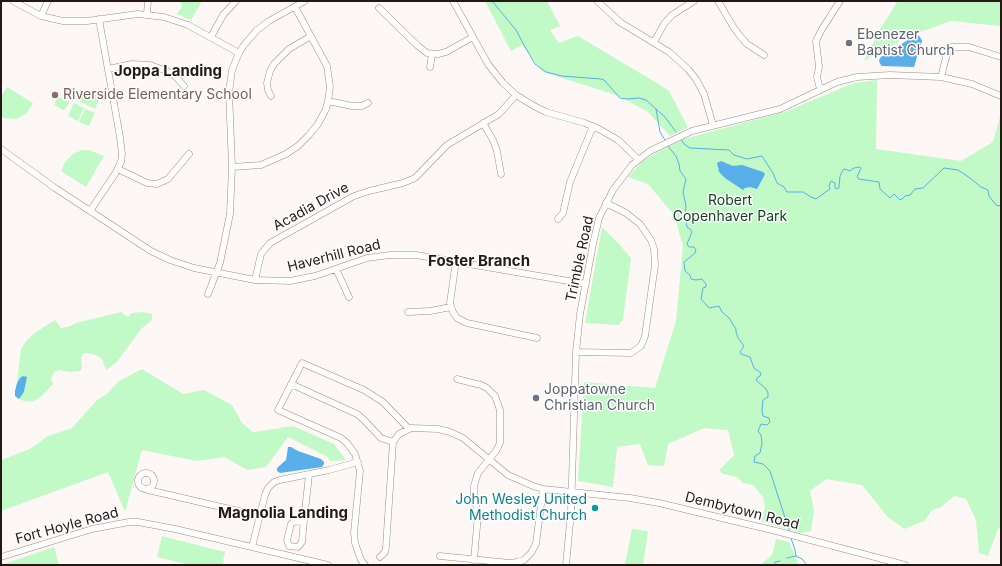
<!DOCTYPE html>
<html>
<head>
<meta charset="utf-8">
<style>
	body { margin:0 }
	#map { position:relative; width:1002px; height:566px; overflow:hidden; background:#fdf7f5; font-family:Inter,sans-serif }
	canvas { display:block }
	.frame { position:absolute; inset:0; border:2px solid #231814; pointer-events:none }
</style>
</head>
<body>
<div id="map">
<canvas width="1002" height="566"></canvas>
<div class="frame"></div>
</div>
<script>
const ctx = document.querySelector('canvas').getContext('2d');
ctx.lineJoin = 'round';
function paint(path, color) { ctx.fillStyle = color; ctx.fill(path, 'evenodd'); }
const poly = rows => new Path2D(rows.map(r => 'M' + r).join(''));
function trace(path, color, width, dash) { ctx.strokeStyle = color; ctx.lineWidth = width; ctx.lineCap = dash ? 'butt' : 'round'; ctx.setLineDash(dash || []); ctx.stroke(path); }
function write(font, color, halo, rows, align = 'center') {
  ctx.font = font + ' Inter,sans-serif'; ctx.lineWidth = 3; ctx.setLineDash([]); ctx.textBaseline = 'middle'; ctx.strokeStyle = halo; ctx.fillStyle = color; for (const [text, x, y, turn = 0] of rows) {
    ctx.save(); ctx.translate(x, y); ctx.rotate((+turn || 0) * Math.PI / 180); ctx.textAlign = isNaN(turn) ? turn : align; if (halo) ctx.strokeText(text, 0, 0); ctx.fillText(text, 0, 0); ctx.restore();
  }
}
paint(poly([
	[180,1,202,1,191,20,177,14,182,7],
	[485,1,547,1,560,26,550,30,559,43,578,36,660,85,669,91,688,127,670,136,648,112,619,96,543,72,522,45,511,51],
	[895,1,1001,1,1001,26,951,21,909,36,864,61,881,28,897,2],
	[877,80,876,149,961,161,993,142,1001,113,1001,526,997,531,988,556,979,553,976,520,966,499,954,496,941,507,932,510,924,521,904,529,887,516,862,485,826,479,810,491,814,510,811,531,801,533,762,522,765,506,763,497,753,485,743,483,737,477,723,474,719,470,734,455,728,430,704,428,668,444,664,466,648,465,640,444,617,447,613,487,578,481,584,382,655,388,676,321,683,246,674,215,648,184,628,177,641,163,649,157,667,147,684,139,787,111,854,83],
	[7,87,33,103,26,114,16,119,4,118,1,116,1,97],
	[83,89,100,97,95,109,77,100],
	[57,97,59,97,68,101,69,103,65,109,63,110,54,105],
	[74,103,84,108,78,121,68,116],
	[85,109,95,113,89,126,79,122],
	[82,150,89,150,104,156,86,187,61,171,65,162,73,154],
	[602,227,618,243,631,258,623,319,619,325,585,323],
	[121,312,128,317,132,313,143,312,152,314,152,320,141,329,117,362,106,370,102,359,96,355,87,353,83,354,81,359,82,368,80,371,69,372,60,370,54,372,51,379,53,384,42,396,34,401,26,402,19,399,24,392,26,377,20,378,17,383,21,349,26,341,36,332,55,320,61,328,68,327,76,323],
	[142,369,183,394,204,390,232,405,242,423,253,432,293,426,334,444,346,460,329,461,328,457,288,437,266,467,247,470,225,457,197,461,142,450,125,512,108,472,1,511,1,460,30,449,48,436,72,428,97,400,107,394,119,381],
	[632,529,648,531,643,565,621,565,625,564],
	[162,536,225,552,222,565,190,565,157,557],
	[776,539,789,542,799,565,760,565,772,555],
	[54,547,59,565,1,565]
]), '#c1fac6');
paint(poly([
	[918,35,920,37,922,41,914,67,882,66,880,64,879,60,881,57,914,36],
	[721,161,733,166,742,165,763,172,765,174,763,178,757,189,750,187,745,188,743,190,725,178,719,172,718,167,717,163],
	[23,376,27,377,24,392,19,399,15,396,15,391,17,383,20,378],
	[288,447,291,447,298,451,321,459,324,462,324,464,322,467,280,473,277,471,277,468,286,460]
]), '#59afe9');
trace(poly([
	[492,1,516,30,524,45,535,64,546,72,562,76,601,79,604,80,620,98,627,99,639,98,646,100,665,117,676,132],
	[656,109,660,132,665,140],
	[681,139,684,144,690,148,729,150,734,155,747,159,762,156,773,173,777,183,784,187,787,192,803,192,811,197,816,199,830,189,829,186,831,181,835,183,835,188,838,189,839,187,840,176,843,170,844,169,850,171,854,168,859,167,861,168,857,177,859,179,879,182,880,189,890,198,894,194,900,200,902,199,905,196,910,195,915,189,923,188,944,168,958,170,970,178,981,187,988,190,989,196,996,205,998,206,1001,205,1001,202],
	[667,145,676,156,679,164,680,171,686,179,683,192,686,206,685,214,687,227,691,230,692,232,687,244,689,247,694,247,696,250,695,253,684,262,685,271,690,275,691,279,696,280,702,279,706,284,706,287,703,288,701,299,709,308,719,306,722,312,729,318,736,329,736,332,738,338,744,346,740,352,741,354,750,357,754,368,761,373,760,376,757,378,756,380,766,389,768,393,768,397,763,400,762,410,763,416,769,418,770,422,767,425,761,424,758,431,761,435,762,443,760,453,755,456,754,462,763,464,770,471,790,533],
	[791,538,795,550,796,556,802,559,807,565],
	[787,558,796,556],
	[774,565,775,562,780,561]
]), '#59afe9', 1);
const minor = poly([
	[13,1,41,16,63,21,87,21,138,14,164,17,188,25,239,53],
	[453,1,488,64,503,83,516,95,534,106,546,112,585,123,599,129,618,140,638,159],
	[597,1,619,21],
	[718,1,734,28,740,36,747,44,764,55],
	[379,8,418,46,427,53,438,54,446,52,473,37],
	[147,14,148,1],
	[41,16,48,1],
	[618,21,669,52,688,69,696,79,704,94,713,125],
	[211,37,223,15,236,1],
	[654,42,664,24,672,15,694,1],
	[430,67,432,54],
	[108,69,132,64,150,65,167,71,175,76,184,86],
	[941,77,948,50,951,47,969,47,1001,57],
	[820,89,817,77,819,67,816,41,822,29,840,1],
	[271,96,268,90,267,83,270,71,274,64,289,49,311,36],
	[328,101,352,106,362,106,368,103],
	[483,123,493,140,497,151,501,174],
	[1,149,55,188,151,251,170,260,194,268,255,280,290,281,315,276,367,258,390,255,416,255,586,284],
	[232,167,261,165,286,154,298,146,309,135,318,124,326,109,328,101,330,87,327,66,295,7],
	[118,169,147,183,157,184,168,179,189,154],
	[90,211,115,174,121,162,122,154,120,137,99,19],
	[558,219,563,213,570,182,593,126],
	[456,261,450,303,453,312,457,318,467,323,537,338],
	[336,269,349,297],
	[255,280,261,254,270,243,354,196,369,191,403,183,415,178,447,145,499,114,516,95],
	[208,294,220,263,230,214,232,167,229,92,232,70,239,53,244,45,257,30,269,21,305,1],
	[408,312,430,311,451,307],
	[576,352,631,353,641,346,645,336,655,265,654,249,651,240,640,224,626,213,606,203],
	[457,379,481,385,487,388,495,396,500,410,500,443,496,451,478,473,474,486,474,495,478,515,474,560],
	[291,384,357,414,364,420,381,438,393,442,386,547,385,552,380,557],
	[393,442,399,434,411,428,438,429,450,432,463,438,508,475,533,486,543,489,630,498,659,503,776,531,905,565],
	'138 481a8 8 0 1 1 16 0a8 8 0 1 1-16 0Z',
	[148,490,260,516],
	[304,521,293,522,291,524,287,540,289,546,298,547,302,542,304,519,309,475],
	[252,547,265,495,268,488,274,482,280,480,329,470,358,462],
	[440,556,510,563,517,562,524,560,531,553,536,544,543,489],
	[1,557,92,529,129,522,138,522,175,529,328,565],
	[365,565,361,560,355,543,354,533,360,471,355,454,347,443,341,438,278,410,302,363,364,390,383,402,409,429],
	[566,565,571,512,576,352,580,314,593,244,599,218,613,190,632,165,650,151,692,131,780,109,837,82,857,77,890,75,941,77,972,84,1001,96]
]);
trace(minor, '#a5887e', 7);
trace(minor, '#fff', 6);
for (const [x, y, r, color] of [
	[849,43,4,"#6b7280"],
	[55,95,4,"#8d6e63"],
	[536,398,4,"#6b7280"],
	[595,508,4,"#0f9aa8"]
]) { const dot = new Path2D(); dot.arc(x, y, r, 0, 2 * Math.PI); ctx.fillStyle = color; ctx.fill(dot); trace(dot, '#fff', 1.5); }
write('14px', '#5b616d', '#fff', [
	["Ebenezer",857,35],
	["Baptist Church",857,51],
	["Joppatowne",544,390],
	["Christian Church",544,406]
], 'left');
write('14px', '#785e54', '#fff', [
	["Riverside Elementary School",63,95]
], 'left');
write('14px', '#10451c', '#fff', [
	["Robert",730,201],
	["Copenhaver Park",730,217]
]);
write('14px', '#231814', '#fff', [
	["Acadia Drive",311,207,-29],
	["Haverhill Road",334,256,-14],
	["Trimble Road",580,259,-78],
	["Dembytown Road",742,511,14],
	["Fort Hoyle Road",67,526,-15]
]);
write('14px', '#0d838f', '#fff', [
	["John Wesley United",587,500],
	["Methodist Church",587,516]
], 'right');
write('bold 15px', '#231814', '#fff', [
	["Joppa Landing",168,71],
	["Foster Branch",479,261],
	["Magnolia Landing",283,513]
]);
</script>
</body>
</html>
